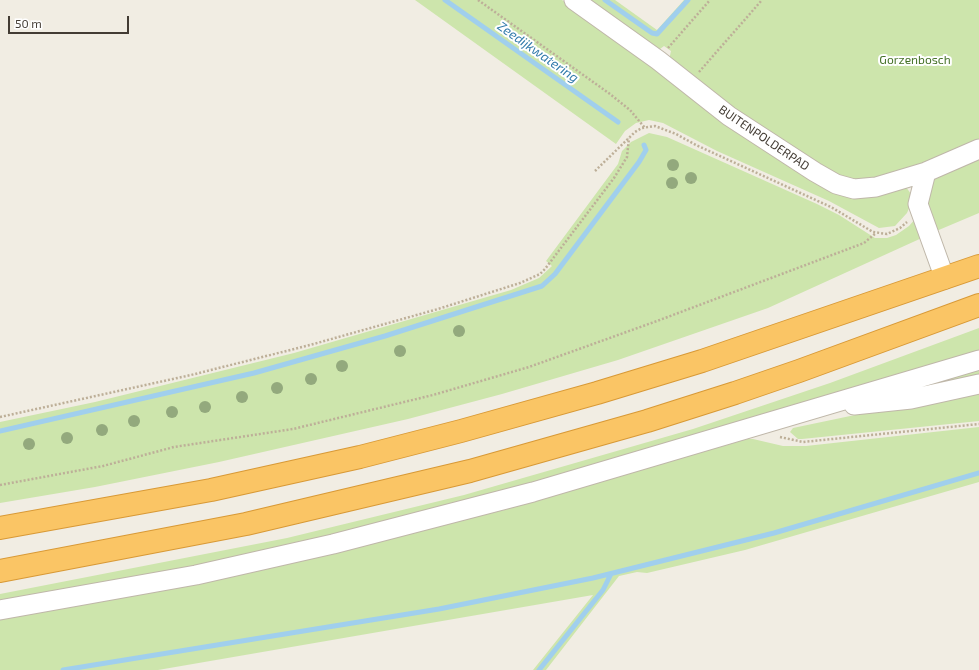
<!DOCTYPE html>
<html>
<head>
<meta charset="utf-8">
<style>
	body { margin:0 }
	#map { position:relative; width:979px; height:670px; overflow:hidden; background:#f1ede3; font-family:"Exo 2",sans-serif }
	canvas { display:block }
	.scale { position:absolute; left:8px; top:16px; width:121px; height:18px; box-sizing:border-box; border:2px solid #433c34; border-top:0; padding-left:5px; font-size:12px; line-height:14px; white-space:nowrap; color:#433c34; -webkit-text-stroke:3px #fff; paint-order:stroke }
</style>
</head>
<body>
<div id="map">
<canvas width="979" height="670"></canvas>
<div class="scale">50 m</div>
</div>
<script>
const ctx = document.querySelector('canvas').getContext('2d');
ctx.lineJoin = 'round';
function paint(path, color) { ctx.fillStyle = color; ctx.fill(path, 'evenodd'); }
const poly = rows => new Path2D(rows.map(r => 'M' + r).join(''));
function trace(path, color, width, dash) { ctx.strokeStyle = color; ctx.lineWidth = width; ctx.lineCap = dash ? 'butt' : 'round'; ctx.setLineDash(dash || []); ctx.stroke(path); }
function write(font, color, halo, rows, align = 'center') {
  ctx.font = font + ' "Exo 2",sans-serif'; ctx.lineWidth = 4; ctx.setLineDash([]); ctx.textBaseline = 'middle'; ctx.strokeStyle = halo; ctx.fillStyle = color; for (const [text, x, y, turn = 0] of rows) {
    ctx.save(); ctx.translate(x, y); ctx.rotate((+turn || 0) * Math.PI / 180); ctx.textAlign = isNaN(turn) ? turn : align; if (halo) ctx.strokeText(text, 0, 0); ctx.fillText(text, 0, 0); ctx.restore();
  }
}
paint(poly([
	[415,0,562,0,822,182,904,184,913,197,910,206,907,213,895,226,879,228,829,201,717,151,663,123,649,120,636,123,625,131,616,144],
	[583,0,615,0,657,30,684,0,979,0,979,144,881,182,848,183,718,103,669,60,671,51,664,46,656,52],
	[649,133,667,137,817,204,839,215,875,238,887,238,896,235,909,226,916,218,924,237,768,308,618,360,502,394,408,419,219,462,95,487,0,503,0,422,95,402,294,353,511,290,539,278,552,266,546,261,618,164,622,151,631,142],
	[979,157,979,213,934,232,926,210,933,180,938,176],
	[979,328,979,350,531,485,260,553,131,579,0,601,0,594,287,538,464,495,693,429,830,383],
	[979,368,979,379,932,389,929,383],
	[979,389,979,421,802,439,798,439,790,432,793,428],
	[979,427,979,482,745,550,647,573,637,572,619,576,546,670,533,670,593,595,158,670,0,670,0,618,294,562,504,510,747,439,753,439,783,446,806,446]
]), '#cde5ac');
trace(poly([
	[445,0,618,122],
	[605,0,652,33,657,34,688,0],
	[0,431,254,373,385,336,542,286,555,274,639,162,646,150,644,145],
	[63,670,439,609,593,578,774,533,979,473],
	[539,670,603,590,611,574]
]), '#a0cfed', 5);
const minor = poly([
	[574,0,658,60,729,116,815,172,836,184,854,189,876,187,926,172,979,149],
	[926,172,918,204,945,279],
	[854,405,911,399,979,384],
	[0,610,196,575,333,544,533,492,979,360]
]);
const highway = poly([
	[0,528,211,490,360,457,461,431,597,393,702,361,979,266],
	[0,571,246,524,470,471,647,421,735,393,799,371,979,305]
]);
trace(minor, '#bfb7a9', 21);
trace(highway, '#d89936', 24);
trace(poly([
	[478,0,610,94,630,110,645,128],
	[668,48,710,0],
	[699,72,762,0],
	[595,171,635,132,642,128,655,126,676,134,696,145,831,207,873,232,887,234,900,228,907,222],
	[0,417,191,375,310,345,438,309,520,283,540,274,545,269,614,178,627,157,629,138],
	[780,437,803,442,979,424],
	[0,485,103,466,174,447,293,429,433,395,529,367,657,321,864,243,876,233]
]), '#bdaf98', 2.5, [2, 2]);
trace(minor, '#fff', 19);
trace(highway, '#fac565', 22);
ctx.fillStyle = '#93a97d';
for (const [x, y] of [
	[673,165],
	[691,178],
	[672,183],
	[459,331],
	[400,351],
	[342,366],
	[311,379],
	[277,388],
	[242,397],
	[205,407],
	[172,412],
	[134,421],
	[102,430],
	[67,438],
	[29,444]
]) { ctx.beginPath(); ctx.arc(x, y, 6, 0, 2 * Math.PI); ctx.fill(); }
write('12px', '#467229', '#fff', [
	["Gorzenbosch",915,60]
]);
write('12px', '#433c34', '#fff', [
	["BUITENPOLDERPAD",764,138,34]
]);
write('italic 13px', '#317aab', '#fff', [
	["Zeedijkwatering",538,52,35]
]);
</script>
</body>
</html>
